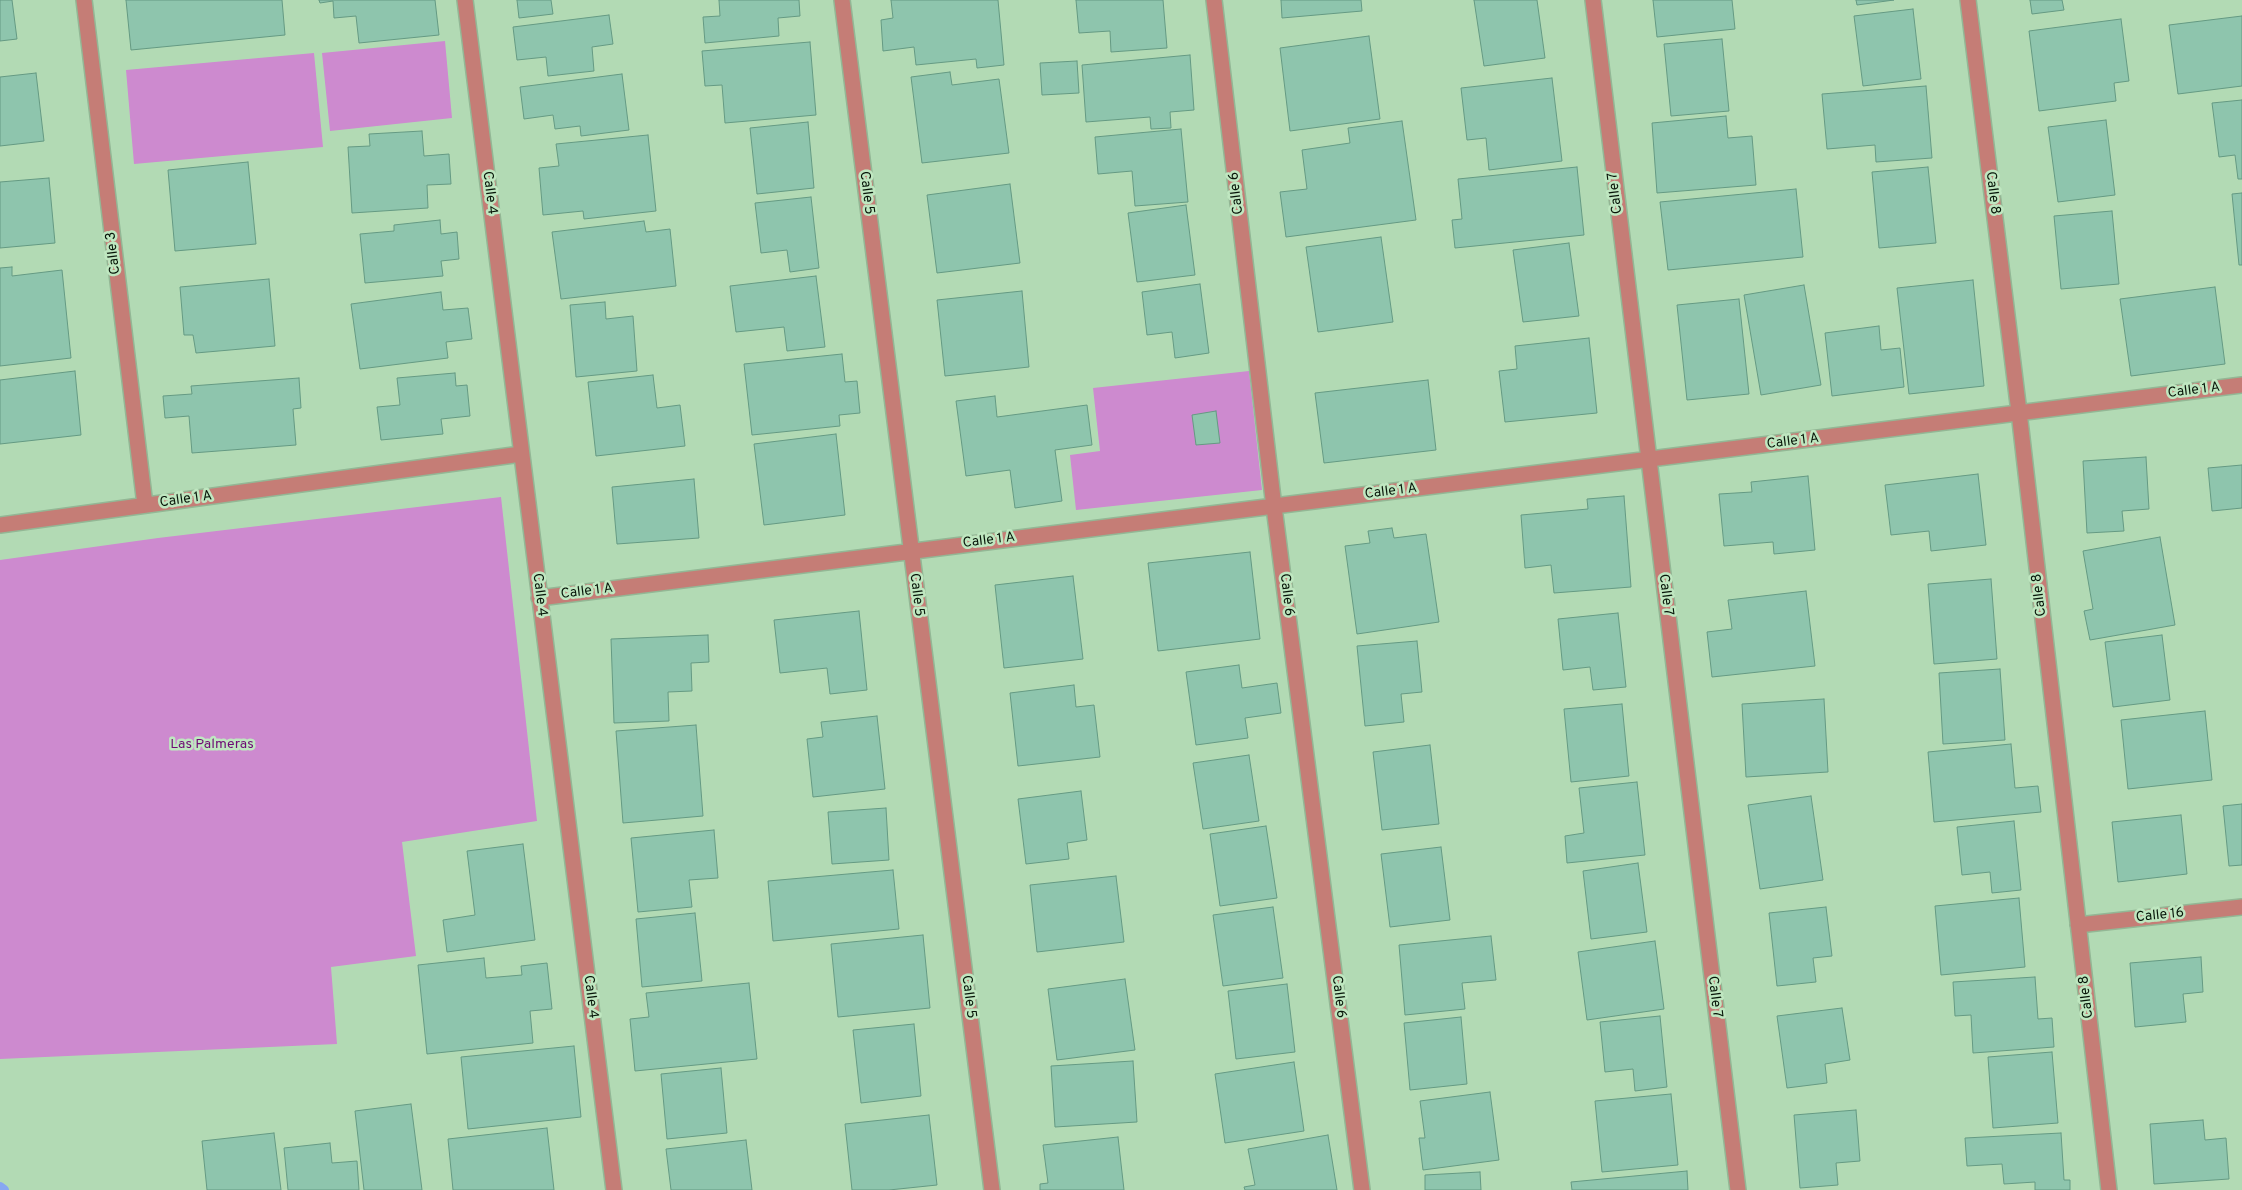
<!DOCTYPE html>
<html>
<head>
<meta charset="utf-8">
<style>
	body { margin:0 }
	canvas { display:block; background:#b2dab4 }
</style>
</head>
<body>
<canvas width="2242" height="1190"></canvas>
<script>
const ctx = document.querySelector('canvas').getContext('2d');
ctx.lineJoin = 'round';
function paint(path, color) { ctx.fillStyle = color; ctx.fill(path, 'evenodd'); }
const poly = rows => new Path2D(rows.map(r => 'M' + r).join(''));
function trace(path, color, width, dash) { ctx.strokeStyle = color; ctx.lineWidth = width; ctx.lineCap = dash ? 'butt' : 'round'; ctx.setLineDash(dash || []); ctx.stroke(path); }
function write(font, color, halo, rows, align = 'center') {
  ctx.font = font + ' Overpass,sans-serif'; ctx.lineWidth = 5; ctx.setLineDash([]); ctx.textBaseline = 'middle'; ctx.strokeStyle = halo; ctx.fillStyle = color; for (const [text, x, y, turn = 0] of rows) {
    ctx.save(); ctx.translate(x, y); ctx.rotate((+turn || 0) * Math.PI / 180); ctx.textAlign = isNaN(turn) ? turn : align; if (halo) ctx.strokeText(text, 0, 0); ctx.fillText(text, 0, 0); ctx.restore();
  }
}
paint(poly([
	[445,41,452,118,330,131,322,53],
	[314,53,323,147,134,164,126,70],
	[1249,371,1262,490,1076,510,1070,455,1100,451,1093,388],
	[501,497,537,821,402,842,416,956,331,967,337,1044,0,1059,0,560,158,538]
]), '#cd8acf');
trace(poly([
	[0,1187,4,1190]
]), '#87a7f1', 10);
const building = poly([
	[0,0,12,0,17,39,0,41,0,0],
	[126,0,282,0,285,35,131,50,126,0],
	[319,0,435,0,439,35,359,43,356,16,334,18,333,1,320,3,319,0],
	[517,0,551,0,553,14,519,18,517,0],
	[719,0,799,0,800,16,778,18,779,36,705,43,703,17,720,16,719,0],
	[891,0,998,0,1004,65,977,68,976,59,916,65,914,47,883,51,881,20,893,18,891,0],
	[1076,0,1163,0,1167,48,1111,52,1110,31,1079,33,1076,0],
	[1281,0,1361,0,1362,11,1282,18,1281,0],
	[1474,0,1537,0,1545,58,1484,66,1474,0],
	[1653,0,1732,0,1735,29,1657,37,1653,0],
	[1856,0,1894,0,1857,5,1856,0],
	[2030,0,2062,0,2064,10,2032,14,2030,0],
	[1913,9,1921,79,1863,86,1854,16,1913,9],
	[609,15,613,44,592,47,594,71,548,76,546,57,517,60,513,27,609,15],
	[2242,16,2242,86,2178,94,2169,25,2242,16],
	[2121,19,2129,81,2114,83,2116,101,2039,111,2029,31,2121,19],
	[1369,36,1380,119,1290,131,1280,48,1369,36],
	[1722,39,1729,111,1671,116,1664,44,1722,39],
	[810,42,816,115,725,123,722,85,705,86,702,51,810,42],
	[1190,55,1194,110,1170,112,1171,128,1151,129,1150,117,1086,122,1082,65,1190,55],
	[1077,61,1079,93,1042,95,1040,63,1077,61],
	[950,72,952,85,999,79,1009,153,922,163,911,77,950,72],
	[36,73,44,141,0,146,0,77,36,73],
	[622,74,629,130,581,136,580,126,555,129,553,115,524,119,520,87,622,74],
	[1552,78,1562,161,1489,170,1486,138,1467,140,1461,88,1552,78],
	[1926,86,1932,158,1876,162,1875,145,1827,149,1822,94,1926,86],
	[2242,100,2242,179,2238,179,2235,155,2219,157,2212,103,2242,100],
	[1726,116,1728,138,1752,136,1756,185,1657,193,1652,123,1726,116],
	[2106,120,2115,195,2058,202,2048,127,2106,120],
	[1402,121,1416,220,1286,237,1280,192,1307,189,1302,150,1350,143,1348,128,1402,121],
	[808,122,814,188,757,194,750,128,808,122],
	[1181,129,1188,202,1135,206,1132,171,1098,174,1095,137,1181,129],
	[422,131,424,156,449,154,451,184,427,185,428,208,352,213,348,147,370,146,369,134,422,131],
	[648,135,656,211,584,219,583,211,543,215,539,168,559,166,556,144,648,135],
	[248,162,256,244,175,251,168,170,248,162],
	[1577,167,1584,235,1455,248,1452,220,1462,219,1458,179,1577,167],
	[1928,167,1936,243,1879,248,1872,172,1928,167],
	[49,178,55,243,0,248,0,182,49,178],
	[1010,184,1020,263,937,273,927,195,1010,184],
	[1796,189,1803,257,1668,270,1660,202,1796,189],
	[2242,193,2242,265,2239,265,2232,194,2242,193],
	[811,197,819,268,790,272,787,250,761,253,755,203,811,197],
	[1186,205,1195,275,1137,282,1128,213,1186,205],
	[2112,211,2119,284,2061,289,2054,216,2112,211],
	[440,220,441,234,457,232,459,259,441,261,443,276,365,283,360,234,394,231,394,225,440,220],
	[644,221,646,232,670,229,676,286,561,299,552,232,644,221],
	[1381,237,1393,322,1318,332,1306,247,1381,237],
	[1569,243,1579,316,1523,322,1513,250,1569,243],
	[12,267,12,276,62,270,71,358,0,366,0,268,12,267],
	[816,276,825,347,787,351,784,327,736,332,730,286,816,276],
	[269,279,275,346,196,353,193,335,184,335,180,287,269,279],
	[1973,280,1984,386,1909,394,1897,288,1973,280],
	[1200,284,1209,353,1175,358,1172,332,1147,335,1142,292,1200,284],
	[1804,285,1821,385,1761,395,1744,295,1804,285],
	[2215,287,2225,364,2131,376,2120,299,2215,287],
	[1022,291,1029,367,945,376,937,300,1022,291],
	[441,292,443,310,468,308,472,339,446,342,448,358,360,369,351,304,441,292],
	[1739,299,1749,394,1687,400,1677,305,1739,299],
	[605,302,606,319,633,316,637,371,576,377,570,305,605,302],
	[1879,326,1881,350,1900,348,1904,387,1832,396,1825,333,1879,326],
	[1589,338,1597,413,1505,422,1499,371,1517,369,1515,346,1589,338],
	[842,354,845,382,857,381,860,413,839,415,840,426,752,435,744,364,842,354],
	[75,371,81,435,0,444,0,380,75,371],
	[455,373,456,386,467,385,470,416,441,419,443,434,381,440,377,407,400,405,397,378,455,373],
	[653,375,657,408,680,405,685,446,596,456,588,382,653,375],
	[299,378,301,408,293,409,296,445,192,453,189,416,165,418,163,396,192,394,191,386,299,378],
	[1428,380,1436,450,1324,463,1315,393,1428,380],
	[995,396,997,417,1087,405,1092,445,1055,450,1062,501,1015,508,1010,470,966,476,956,401,995,396],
	[1216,411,1220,443,1196,445,1192,415,1216,411],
	[836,434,845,515,764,525,754,444,836,434],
	[2146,457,2149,509,2122,511,2124,531,2087,533,2083,461,2146,457],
	[2242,465,2242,508,2212,511,2208,468,2242,465],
	[1978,474,1986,545,1931,551,1929,531,1891,535,1885,485,1978,474],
	[1808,476,1815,550,1774,554,1773,542,1724,546,1719,494,1752,492,1751,482,1808,476],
	[694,479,699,538,617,544,612,487,694,479],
	[1624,496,1631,587,1554,593,1551,565,1525,568,1521,515,1588,509,1587,499,1624,496],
	[1392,528,1394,538,1426,534,1439,622,1357,634,1345,546,1370,543,1368,531,1392,528],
	[2160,537,2175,625,2090,640,2084,611,2093,609,2083,551,2160,537],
	[1250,552,1260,639,1158,651,1148,563,1250,552],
	[1073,576,1083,659,1004,668,995,585,1073,576],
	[1991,579,1997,659,1934,664,1928,584,1991,579],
	[1806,591,1815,666,1712,677,1707,632,1732,629,1728,600,1806,591],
	[859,611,867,690,830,694,827,668,780,673,774,620,859,611],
	[1618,613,1626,687,1593,690,1590,667,1563,670,1558,619,1618,613],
	[708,635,709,662,691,663,692,691,668,692,669,721,614,723,611,639,708,635],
	[2162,635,2170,700,2113,707,2105,642,2162,635],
	[1417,641,1422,692,1401,694,1404,722,1365,726,1357,646,1417,641],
	[1239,665,1242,688,1277,683,1281,713,1245,718,1248,738,1196,745,1186,672,1239,665],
	[2000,669,2005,740,1943,744,1939,673,2000,669],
	[1074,685,1076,707,1094,705,1100,757,1018,766,1010,693,1074,685],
	[1824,699,1828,772,1746,777,1742,704,1824,699],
	[1622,704,1629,776,1571,782,1564,709,1622,704],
	[2205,711,2212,780,2128,789,2121,720,2205,711],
	[877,716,885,789,813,797,807,739,823,737,821,722,877,716],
	[696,725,703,816,623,823,616,731,696,725],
	[2011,744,2015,788,2038,786,2041,812,1934,822,1928,752,2011,744],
	[1430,745,1439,824,1382,830,1373,752,1430,745],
	[1249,755,1259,821,1203,829,1193,763,1249,755],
	[1637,782,1645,855,1567,863,1565,836,1584,833,1579,788,1637,782],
	[1081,791,1087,840,1067,843,1069,859,1026,864,1018,799,1081,791],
	[1811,796,1823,880,1760,889,1748,805,1811,796],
	[2242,804,2242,865,2229,866,2223,806,2242,804],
	[886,808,889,860,832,864,828,812,886,808],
	[2181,815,2187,874,2118,882,2112,822,2181,815],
	[2014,821,2021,890,1992,893,1990,872,1962,875,1957,827,2014,821],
	[1266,826,1277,898,1220,906,1210,834,1266,826],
	[714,830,718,878,689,880,692,907,638,912,631,838,714,830],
	[523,844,535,940,447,952,443,920,475,915,467,851,523,844],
	[1441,847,1450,920,1390,927,1381,854,1441,847],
	[1638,863,1647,932,1591,939,1583,871,1638,863],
	[893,870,899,929,773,941,768,881,893,870],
	[1116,876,1124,942,1037,952,1030,885,1116,876],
	[2019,898,2025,967,1941,975,1935,906,2019,898],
	[1273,907,1283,978,1223,986,1213,915,1273,907],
	[1826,907,1832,956,1813,958,1816,982,1777,986,1769,913,1826,907],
	[695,913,702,981,642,987,636,919,695,913],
	[923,935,930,1008,838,1017,831,944,923,935],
	[1491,936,1496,980,1462,983,1465,1009,1405,1015,1399,945,1491,936],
	[1655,941,1664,1009,1587,1020,1578,952,1655,941],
	[2201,957,2203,992,2183,994,2186,1022,2135,1027,2130,963,2201,957],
	[484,958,486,978,522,975,521,966,547,963,552,1009,530,1011,533,1043,427,1054,418,965,484,958],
	[2035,977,2038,1019,2052,1018,2054,1047,1973,1053,1971,1015,1955,1016,1953,982,2035,977],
	[1125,979,1135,1050,1057,1060,1048,989,1125,979],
	[749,983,757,1059,635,1071,630,1019,649,1017,646,993,749,983],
	[1287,984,1295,1052,1236,1059,1228,991,1287,984],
	[1842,1008,1850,1060,1825,1064,1827,1083,1787,1088,1777,1016,1842,1008],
	[1660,1016,1667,1087,1635,1091,1633,1069,1605,1072,1600,1022,1660,1016],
	[1461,1017,1467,1084,1410,1090,1404,1023,1461,1017],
	[914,1024,921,1096,861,1103,853,1030,914,1024],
	[574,1046,581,1117,468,1129,461,1057,574,1046],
	[2052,1052,2058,1123,1993,1128,1988,1057,2052,1052],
	[1133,1061,1137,1122,1055,1127,1051,1066,1133,1061],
	[1294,1062,1304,1131,1225,1143,1215,1074,1294,1062],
	[721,1068,727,1133,667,1139,661,1074,721,1068],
	[1490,1092,1499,1160,1423,1170,1419,1138,1425,1138,1420,1101,1490,1092],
	[1671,1094,1678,1165,1602,1172,1595,1101,1671,1094],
	[411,1104,422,1190,364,1190,355,1111,411,1104],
	[1856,1110,1860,1161,1836,1163,1838,1185,1800,1188,1794,1115,1856,1110],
	[929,1115,937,1185,889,1190,852,1190,845,1124,929,1115],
	[2203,1120,2205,1140,2226,1138,2229,1179,2154,1184,2150,1124,2203,1120],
	[547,1128,554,1190,453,1190,448,1139,547,1128],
	[274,1133,281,1190,207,1190,202,1141,274,1133],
	[2061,1133,2064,1180,2070,1180,2070,1190,2035,1190,2035,1182,2004,1184,2002,1164,1967,1166,1965,1138,2061,1133],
	[1328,1135,1337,1190,1245,1190,1244,1187,1255,1185,1248,1149,1328,1135],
	[1118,1137,1124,1190,1040,1190,1040,1184,1048,1183,1043,1145,1118,1137],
	[746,1140,752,1190,671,1190,666,1149,746,1140],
	[330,1143,332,1163,357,1161,359,1190,288,1190,284,1148,330,1143],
	[1687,1171,1688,1190,1572,1190,1571,1182,1687,1171],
	[1480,1172,1481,1190,1425,1190,1425,1175,1480,1172]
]);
paint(building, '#8ec5ad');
trace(building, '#659a83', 1);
const minor = poly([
	[84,0,145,505],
	[465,0,614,1190],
	[842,0,992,1190],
	[1214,0,1274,507,1362,1190],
	[1593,0,1738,1190],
	[1968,0,2019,412,2109,1190],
	[0,525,521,454],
	[539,598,2242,385],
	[2078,925,2242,907]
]);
trace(minor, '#93b795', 18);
trace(minor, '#c57d76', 15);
write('14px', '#071508', '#bfe7c0', [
	["Calle 4",489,193,83],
	["Calle 5",866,193,83],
	["Calle 6",1237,193,-97],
	["Calle 7",1616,193,-97],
	["Calle 8",1992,193,83],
	["Calle 3",114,253,-97],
	["Calle 1 A",2194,391,-7],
	["Calle 1 A",1793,442,-7],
	["Calle 1 A",1391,492,-7],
	["Calle 1 A",186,500,-8],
	["Calle 1 A",989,541,-7],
	["Calle 1 A",587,592,-7],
	["Calle 4",539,595,83],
	["Calle 5",916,595,83],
	["Calle 6",1286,595,83],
	["Calle 7",1665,595,83],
	["Calle 8",2040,595,-97],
	["Calle 16",2160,916,-6],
	["Calle 4",590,997,83],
	["Calle 5",968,997,83],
	["Calle 6",1338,997,83],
	["Calle 7",1714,997,83],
	["Calle 8",2087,997,-97]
]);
write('14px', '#6f0a74', '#bfe7c0', [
	["Las Palmeras",212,745]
]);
</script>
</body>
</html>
